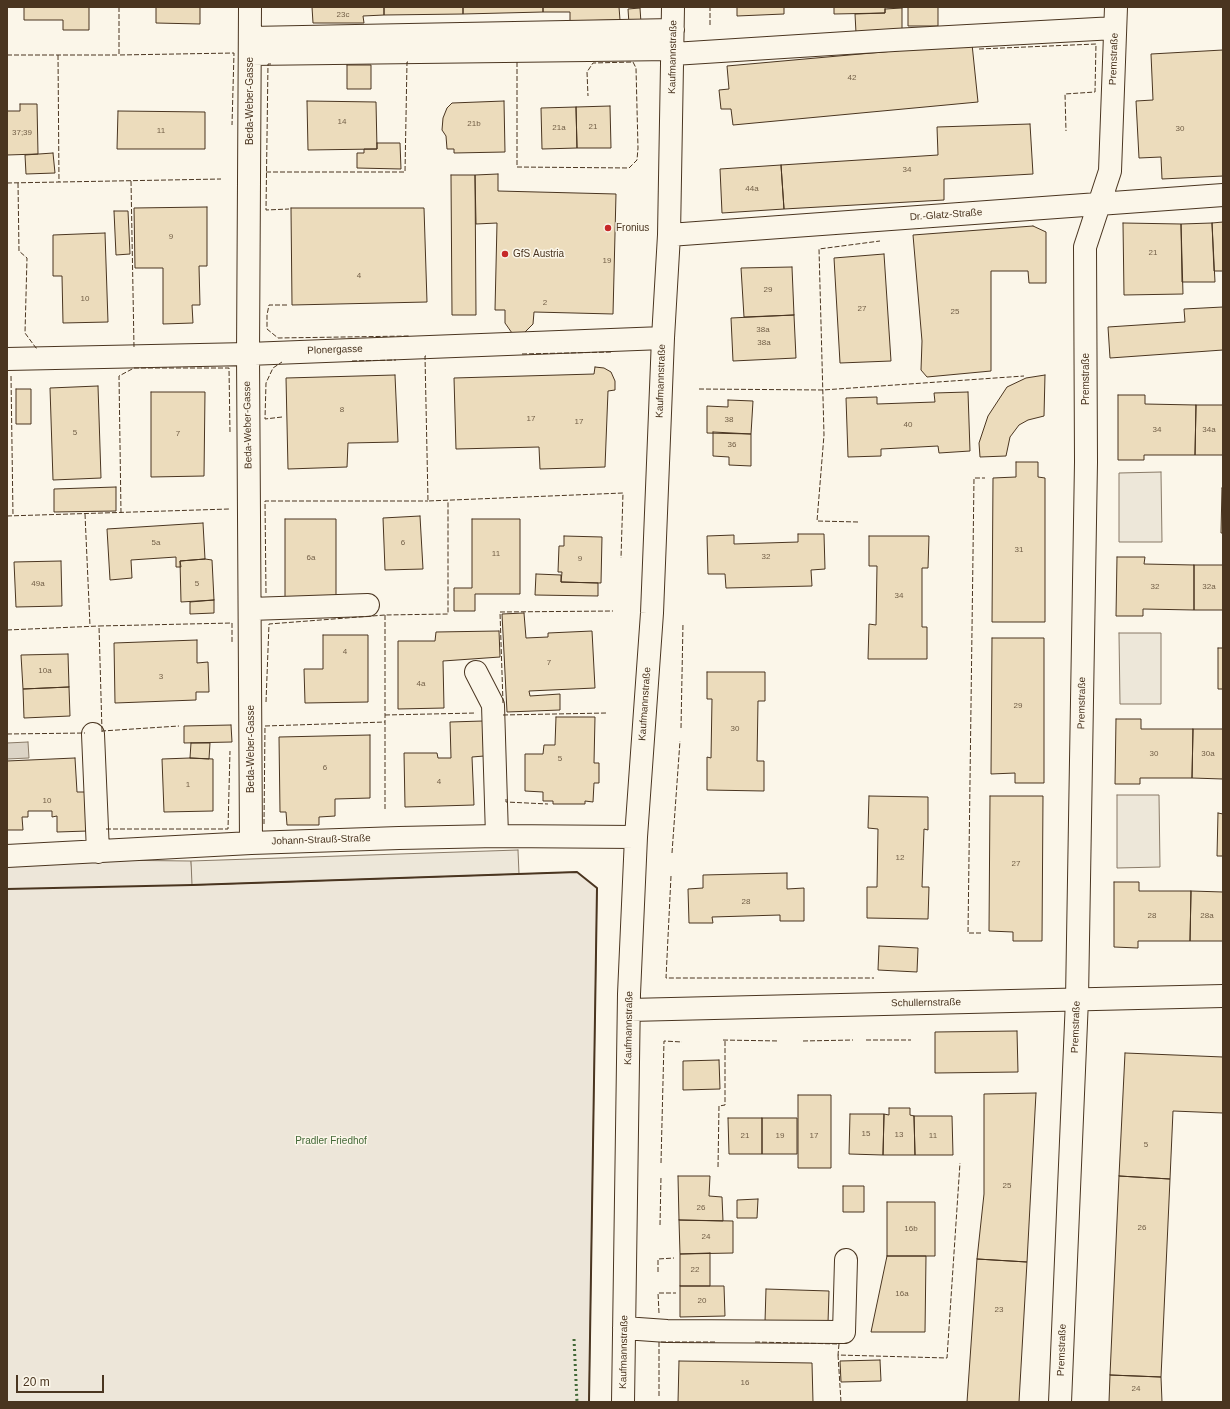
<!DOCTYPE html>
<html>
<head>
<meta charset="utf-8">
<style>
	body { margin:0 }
	#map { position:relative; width:1230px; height:1409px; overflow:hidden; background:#fbf6e9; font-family:Helvetica,sans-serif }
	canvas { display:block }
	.frame { position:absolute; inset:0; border:8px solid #4a3520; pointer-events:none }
	.scale { position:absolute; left:16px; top:1375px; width:88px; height:18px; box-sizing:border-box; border:2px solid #4a3520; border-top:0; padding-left:5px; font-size:12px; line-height:14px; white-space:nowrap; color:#4a3520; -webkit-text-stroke:3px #fbf6e9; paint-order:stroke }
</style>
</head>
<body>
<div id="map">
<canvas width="1230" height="1409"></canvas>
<div class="frame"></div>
<div class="scale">20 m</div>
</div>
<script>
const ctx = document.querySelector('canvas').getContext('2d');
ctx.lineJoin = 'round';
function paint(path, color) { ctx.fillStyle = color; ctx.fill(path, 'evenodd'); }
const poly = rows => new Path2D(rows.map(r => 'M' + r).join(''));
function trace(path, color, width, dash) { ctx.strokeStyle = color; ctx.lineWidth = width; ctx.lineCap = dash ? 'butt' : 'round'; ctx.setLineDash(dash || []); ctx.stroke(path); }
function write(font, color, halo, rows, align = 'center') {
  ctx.font = font + ' Helvetica,sans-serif'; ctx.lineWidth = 3; ctx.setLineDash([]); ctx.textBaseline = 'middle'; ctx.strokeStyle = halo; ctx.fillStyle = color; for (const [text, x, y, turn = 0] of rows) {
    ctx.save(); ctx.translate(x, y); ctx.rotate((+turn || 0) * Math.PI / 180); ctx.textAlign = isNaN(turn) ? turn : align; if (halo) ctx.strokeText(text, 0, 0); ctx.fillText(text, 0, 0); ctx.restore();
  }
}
const green = poly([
	[7,859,191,861,193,885,577,872,597,888,589,1402,7,1402,7,859]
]);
paint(green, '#ede6d9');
trace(green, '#887966', 1);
const parking = poly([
	[1161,472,1162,542,1119,542,1119,473,1161,472],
	[1119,633,1161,633,1161,704,1120,704,1119,633],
	[1117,795,1159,795,1160,867,1117,868,1117,795],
	[518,850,519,874,192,885,191,861,518,850]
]);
paint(parking, '#ede7d9');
trace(parking, '#887966', 1);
const water = poly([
	[28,742,29,758,7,759,7,743,28,742]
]);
paint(water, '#dcd4c6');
trace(water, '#887966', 1);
const building = poly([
	[24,7,89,7,89,30,63,30,63,20,24,20,24,7],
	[156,7,200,7,200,24,156,23,156,7],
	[312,7,384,7,384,15,363,16,364,23,313,23,312,7],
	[384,7,463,7,463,14,384,15,384,7],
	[463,7,543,7,543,12,463,14,463,7],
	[543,7,619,7,620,20,570,21,570,12,543,12,543,7],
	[737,7,784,7,784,14,737,16,737,7],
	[834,7,885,7,885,13,834,14,834,7],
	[908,7,938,7,938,26,908,26,908,7],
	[640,8,641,23,629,24,628,9,640,8],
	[902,8,902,30,856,33,855,14,885,13,885,9,902,8],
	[972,44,978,102,733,125,731,109,721,109,719,90,729,89,727,66,972,44],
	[1223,50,1223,176,1162,179,1161,157,1139,158,1136,101,1153,100,1151,54,1223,50],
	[347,65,371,65,371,89,347,89,347,65],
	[307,101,376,102,377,149,308,150,307,101],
	[504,101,505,152,454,153,454,149,447,149,446,136,442,130,443,118,447,108,452,103,504,101],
	[20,104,37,104,38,154,7,155,7,111,20,111,20,104],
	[610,106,611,148,577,148,576,107,610,106],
	[576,107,577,148,542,149,541,108,576,107],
	[118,111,205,112,205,149,117,149,118,111],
	[1030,124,1033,174,944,179,944,200,784,209,781,165,938,155,937,127,1030,124],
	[377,143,400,143,401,169,357,168,357,153,364,153,364,149,377,149,377,143],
	[53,153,55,173,26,174,25,155,53,153],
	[781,165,784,209,722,213,720,169,781,165],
	[498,174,498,191,616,194,613,314,534,312,533,324,524,333,512,333,505,323,505,310,495,310,497,223,476,224,475,175,498,174],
	[451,175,475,175,476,315,452,315,451,175],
	[207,207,207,266,199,266,200,305,192,305,193,323,163,324,163,268,135,268,134,208,207,207],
	[291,208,424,208,427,302,292,305,291,208],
	[114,211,128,211,130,254,116,255,114,211],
	[1223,222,1223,271,1214,271,1212,223,1223,222],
	[1123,223,1181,224,1183,294,1124,295,1123,223],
	[1212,223,1215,282,1182,282,1181,224,1212,223],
	[1033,226,1046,232,1046,283,1029,283,1028,271,991,271,991,371,927,377,921,370,922,341,913,235,1033,226],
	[105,233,108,322,63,323,62,276,53,276,53,235,105,233],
	[884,254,891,361,840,363,834,258,884,254],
	[792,267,794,315,744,317,741,268,792,267],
	[1223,307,1223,350,1110,358,1108,327,1185,322,1184,309,1223,307],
	[794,315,796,358,733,361,731,318,794,315],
	[595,367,604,368,611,372,615,381,615,390,608,391,605,467,540,469,539,447,456,449,454,378,594,374,595,367],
	[395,375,398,442,348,443,347,467,288,469,286,378,395,375],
	[1045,375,1044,416,1028,420,1019,425,1010,437,1006,456,980,457,979,443,988,416,1007,387,1026,378,1045,375],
	[98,386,101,478,53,480,50,388,98,386],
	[16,389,31,389,31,424,16,424,16,389],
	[151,392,205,392,204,476,151,477,151,392],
	[968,392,970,451,939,453,938,446,881,449,881,456,848,457,846,398,877,397,877,404,935,402,934,393,968,392],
	[1118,395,1145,395,1145,404,1196,405,1195,455,1144,455,1144,460,1118,460,1118,395],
	[728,400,753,401,751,434,707,433,707,406,728,407,728,400],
	[1196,405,1223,405,1223,455,1195,455,1196,405],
	[713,432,751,434,751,466,729,465,729,457,713,456,713,432],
	[1016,462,1038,462,1038,477,1045,478,1045,622,992,622,993,478,1016,477,1016,462],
	[116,487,116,511,54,512,54,489,116,487],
	[1222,488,1223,488,1223,533,1221,533,1222,488],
	[420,516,423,569,385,570,383,518,420,516],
	[285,519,336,519,336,598,285,598,285,519],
	[472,519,520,519,520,594,475,594,475,611,454,611,454,588,472,588,472,519],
	[203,523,205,559,180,561,181,567,176,567,176,557,131,560,132,578,110,580,107,529,203,523],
	[798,534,824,534,825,569,811,570,812,586,726,588,725,574,708,574,707,536,734,535,734,544,798,542,798,534],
	[564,536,602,537,601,583,561,582,562,572,558,572,559,546,564,546,564,536],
	[869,536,929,536,928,568,922,568,922,627,927,627,927,659,868,659,869,624,876,625,877,566,869,566,869,536],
	[1117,557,1145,557,1144,564,1194,565,1194,610,1143,609,1143,616,1116,616,1117,557],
	[205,559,212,560,214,600,181,602,180,561,205,559],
	[61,561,62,606,16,607,14,562,61,561],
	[1194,565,1223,565,1223,610,1194,610,1194,565],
	[536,574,561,575,561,582,598,583,598,596,535,595,536,574],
	[214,600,214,613,190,614,190,602,214,600],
	[524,613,526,638,548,637,548,633,592,631,595,688,529,691,530,696,560,694,560,710,507,712,502,614,524,613],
	[499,631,500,657,443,661,444,708,398,709,398,641,435,641,436,632,499,631],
	[323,635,368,635,368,702,305,703,304,669,323,669,323,635],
	[992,638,1044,638,1044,783,1015,783,1015,773,991,774,992,638],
	[197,640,197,663,208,662,209,692,196,692,196,700,115,703,114,643,197,640],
	[1218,648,1223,648,1223,689,1218,689,1218,648],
	[68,654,69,687,23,689,21,655,68,654],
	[707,672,765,672,765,701,758,701,757,761,764,761,764,791,707,790,707,757,711,758,712,699,707,699,707,672],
	[69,687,70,716,24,718,23,689,69,687],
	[556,717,595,717,594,763,599,763,599,783,594,783,593,802,585,801,585,804,553,804,553,801,543,801,543,792,525,791,525,754,543,754,544,745,555,745,556,717],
	[1116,719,1141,719,1141,729,1193,729,1192,778,1140,778,1140,784,1115,784,1116,719],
	[483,721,484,756,472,757,474,805,405,807,404,753,437,753,438,758,451,758,450,722,483,721],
	[231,725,232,742,184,743,184,726,231,725],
	[1193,729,1223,729,1223,779,1192,778,1193,729],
	[370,735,370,798,335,799,335,816,319,817,319,825,287,825,286,812,280,812,279,737,370,735],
	[191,743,210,743,209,759,190,758,191,743],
	[75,758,77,792,87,792,88,831,57,832,57,816,52,817,52,811,28,811,28,817,22,817,23,830,7,830,7,761,75,758],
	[190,758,213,759,213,811,164,812,162,759,190,758],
	[869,796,928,797,928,830,924,829,922,887,929,887,928,919,867,918,867,887,877,887,878,829,868,828,869,796],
	[990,796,1043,796,1042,941,1013,941,1013,932,989,931,990,796],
	[1218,813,1223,814,1223,856,1217,856,1218,813],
	[787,873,787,889,804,888,804,921,780,921,780,915,712,917,713,923,689,923,688,889,703,888,703,875,787,873],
	[1114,882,1139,882,1139,891,1191,891,1190,941,1138,941,1138,948,1114,947,1114,882],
	[1191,891,1223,892,1223,941,1190,941,1191,891],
	[879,946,918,948,917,972,878,970,879,946],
	[1017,1031,1018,1072,935,1073,935,1032,1017,1031],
	[1125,1053,1223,1057,1223,1113,1173,1111,1170,1179,1119,1176,1125,1053],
	[719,1060,720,1089,683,1090,683,1061,719,1060],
	[1036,1093,1027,1262,977,1259,984,1194,984,1094,1036,1093],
	[798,1095,831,1095,831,1168,798,1168,798,1095],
	[889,1108,910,1108,910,1115,914,1116,915,1155,883,1155,884,1114,889,1115,889,1108],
	[850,1114,884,1114,883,1155,849,1154,850,1114],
	[914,1116,952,1116,953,1155,915,1155,914,1116],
	[728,1118,762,1118,762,1154,729,1154,728,1118],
	[762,1118,797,1118,797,1154,762,1154,762,1118],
	[678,1176,710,1176,709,1196,722,1197,723,1221,679,1220,678,1176],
	[1119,1176,1170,1179,1161,1377,1110,1375,1119,1176],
	[843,1186,864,1186,864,1212,843,1212,843,1186],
	[758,1199,757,1218,737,1218,737,1200,758,1199],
	[887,1202,935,1202,935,1256,887,1256,887,1202],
	[679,1220,733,1221,733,1253,680,1254,679,1220],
	[710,1253,710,1286,680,1286,680,1254,710,1253],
	[887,1256,926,1256,925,1332,871,1332,887,1256],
	[977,1259,1027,1262,1019,1402,967,1402,977,1259],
	[680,1286,724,1286,725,1316,680,1317,680,1286],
	[766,1289,829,1291,828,1323,765,1322,766,1289],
	[880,1360,881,1381,841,1382,840,1361,880,1360],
	[679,1361,812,1363,813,1402,678,1402,679,1361],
	[1110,1375,1161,1377,1162,1402,1109,1402,1110,1375]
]);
paint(building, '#ecdcbc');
trace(building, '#4a3520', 1);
const minor = poly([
	[250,7,248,354,251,843],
	[250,38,673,30],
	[250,54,673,49],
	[673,54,894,40,1115,28],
	[669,235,1223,195],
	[7,359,248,354,663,338],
	[250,609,368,605],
	[476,672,493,705,497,836],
	[93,734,98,852],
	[7,856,251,843,399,838,497,836,636,837],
	[629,1010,1223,996],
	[624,1328,667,1331,844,1332,846,1260],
	[623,1402,629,994,636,837,652,613,663,338,669,235,673,7],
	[1060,1402,1077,999,1086,462,1085,247,1110,171,1116,7]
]);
trace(minor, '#4a3520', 24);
trace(minor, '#fbf6e9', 22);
trace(poly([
	[574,1339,577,1402]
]), '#436837', 3, [2, 3]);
trace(poly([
	[119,7,119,55,234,53,232,125],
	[710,25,710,7],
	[979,49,1096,44,1095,92,1065,94,1066,131],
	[7,55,119,55],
	[58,55,59,182],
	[517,62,517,167,629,168,637,160,638,148,636,68,633,62,593,63,587,72,588,96],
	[271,64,268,64,266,210,289,209],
	[266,172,405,172,407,62,410,62],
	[131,181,134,347,136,347],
	[7,183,221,179],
	[18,183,19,251,27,258,25,333,36,348,38,348],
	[287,305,269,305,267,315,267,329,278,338,409,336],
	[522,354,612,352],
	[426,356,425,356,428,501,623,493,621,558],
	[352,361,396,360],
	[11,376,13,516],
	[699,389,823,390,1024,376],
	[282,417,265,419,266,383,273,368,282,362],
	[121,513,119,376,134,368,229,368,230,432],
	[85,514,90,626],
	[7,516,229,509],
	[858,522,817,521,824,435,819,249,880,241],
	[266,593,265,501,428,501],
	[385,615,385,810],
	[7,630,99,626],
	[266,702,269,624,385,615,448,614,448,501],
	[503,703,500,612,613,611],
	[385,715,476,713],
	[503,715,606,713],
	[681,728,683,623],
	[102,731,99,626,232,623,232,643],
	[102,732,102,731,179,726],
	[7,734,85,733],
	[506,799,506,802,548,804],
	[264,824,265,726,385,722],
	[106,829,228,829,230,751],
	[672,853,680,741],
	[671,876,666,978,874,978],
	[981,933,968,933,974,478,985,478],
	[723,1040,779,1041],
	[866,1040,911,1040],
	[803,1041,853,1040],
	[661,1163,664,1041,682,1042],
	[718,1167,719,1106,725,1105,725,1040],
	[660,1225,661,1177],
	[658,1272,658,1259,674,1258],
	[659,1313,658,1293,676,1293],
	[755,1342,839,1344,838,1355,947,1358,960,1163],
	[838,1355,841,1402],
	[659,1396,659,1342,715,1342]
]), '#4a3520', 1, [5, 2]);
trace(poly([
	[7,889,192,885,577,872,597,888,589,1402]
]), '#4a3520', 2);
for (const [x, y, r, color] of [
	[608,228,4,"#c62828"],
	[505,254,4,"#c62828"]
]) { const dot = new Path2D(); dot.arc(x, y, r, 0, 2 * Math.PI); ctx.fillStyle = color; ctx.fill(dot); trace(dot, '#fbf6e9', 1.5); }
write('8px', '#725f47', null, [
	["23c",343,15],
	["42",852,78],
	["14",342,122],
	["21b",474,124],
	["21",593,127],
	["21a",559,128],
	["30",1180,129],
	["11",161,131],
	["37;39",22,133],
	["34",907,170],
	["44a",752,189],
	["9",171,237],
	["21",1153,253],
	["19",607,261],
	["4",359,276],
	["29",768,290],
	["10",85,299],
	["2",545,303],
	["27",862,309],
	["25",955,312],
	["38a",763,330],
	["38a",764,343],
	["8",342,410],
	["17",531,419],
	["38",729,420],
	["17",579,422],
	["40",908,425],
	["34",1157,430],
	["34a",1209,430],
	["5",75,433],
	["7",178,434],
	["36",732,445],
	["5a",156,543],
	["6",403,543],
	["31",1019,550],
	["11",496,554],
	["32",766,557],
	["6a",311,558],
	["9",580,559],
	["49a",38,584],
	["5",197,584],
	["32",1155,587],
	["32a",1209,587],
	["34",899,596],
	["4",345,652],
	["7",549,663],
	["10a",45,671],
	["3",161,677],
	["4a",421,684],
	["29",1018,706],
	["30",735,729],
	["30",1154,754],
	["30a",1208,754],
	["5",560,759],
	["6",325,768],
	["4",439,782],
	["1",188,785],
	["10",47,801],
	["12",900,858],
	["27",1016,864],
	["28",746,902],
	["28",1152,916],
	["28a",1207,916],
	["15",866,1134],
	["13",899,1135],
	["21",745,1136],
	["19",780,1136],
	["17",814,1136],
	["11",933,1136],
	["5",1146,1145],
	["25",1007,1186],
	["26",701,1208],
	["26",1142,1228],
	["16b",911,1229],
	["24",706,1237],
	["22",695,1270],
	["16a",902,1294],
	["20",702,1301],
	["23",999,1310],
	["16",745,1383],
	["24",1136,1389]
]);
write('10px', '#4a3520', '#fbf6e9', [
	["Kaufmannstraße",673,57,-89],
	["Premstraße",1114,59,-88],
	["Beda-Weber-Gasse",250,101,-90],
	["Dr.-Glatz-Straße",946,215,-4],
	["Plonergasse",335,350,-2],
	["Premstraße",1086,379,-90],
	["Kaufmannstraße",661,381,-88],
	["Beda-Weber-Gasse",248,425,-91],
	["Premstraße",1082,703,-89],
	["Kaufmannstraße",645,704,-86],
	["Beda-Weber-Gasse",251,749,-90],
	["Johann-Strauß-Straße",321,840,-2],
	["Schullernstraße",926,1003,-1],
	["Premstraße",1076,1027,-88],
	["Kaufmannstraße",629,1028,-89],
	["Premstraße",1062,1350,-88],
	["Kaufmannstraße",624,1352,-89]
]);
write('10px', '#4a3520', '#fbf6e9', [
	["Fronius",616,228],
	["GfS Austria",513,254]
], 'left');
write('10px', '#436837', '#fbf6e9', [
	["Pradler Friedhof",331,1141]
]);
</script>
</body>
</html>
